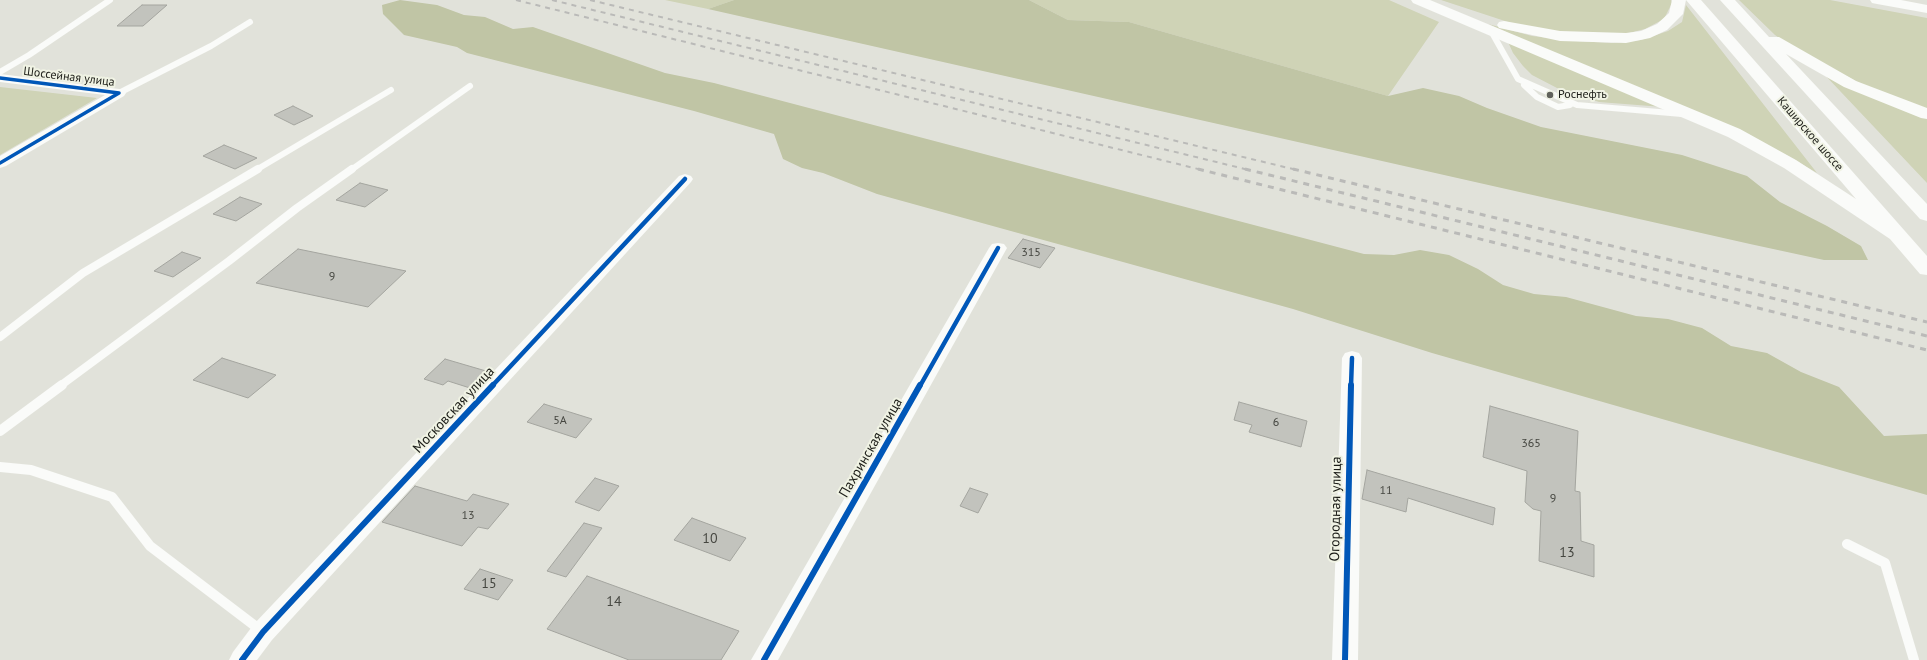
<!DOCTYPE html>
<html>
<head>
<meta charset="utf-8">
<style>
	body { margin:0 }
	canvas { display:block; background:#e1e2da }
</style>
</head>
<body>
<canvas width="1927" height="660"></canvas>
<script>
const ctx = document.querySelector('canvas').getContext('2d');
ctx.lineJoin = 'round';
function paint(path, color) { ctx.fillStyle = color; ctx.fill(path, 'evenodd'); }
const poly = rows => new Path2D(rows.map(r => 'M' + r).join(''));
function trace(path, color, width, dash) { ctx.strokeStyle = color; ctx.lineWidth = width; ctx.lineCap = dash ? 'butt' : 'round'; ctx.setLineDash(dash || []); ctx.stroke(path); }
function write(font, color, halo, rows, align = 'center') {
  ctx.font = font + ' "PT Sans",sans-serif'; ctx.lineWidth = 4; ctx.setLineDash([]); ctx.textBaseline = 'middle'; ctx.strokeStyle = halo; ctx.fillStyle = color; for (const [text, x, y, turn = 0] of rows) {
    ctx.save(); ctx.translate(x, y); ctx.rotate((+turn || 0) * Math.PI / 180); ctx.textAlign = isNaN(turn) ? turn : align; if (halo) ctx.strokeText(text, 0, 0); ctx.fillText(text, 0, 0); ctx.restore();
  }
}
paint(poly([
	[665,0,734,0,708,9],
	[1029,0,1389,0,1439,22,1388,96,1129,22,1068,20],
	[1441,0,1671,0,1672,3,1664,19,1645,29,1629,33,1574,34,1514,24],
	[1739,0,1830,0,1927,18,1927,110,1873,90,1795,49,1775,35],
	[1686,5,1817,173,1788,156,1488,24,1532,36,1576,41,1612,43,1641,40,1668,31,1682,22],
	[1508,42,1663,107,1599,102,1557,88,1532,75,1523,66,1513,53],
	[1823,73,1927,117,1927,183],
	[0,87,97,98,0,155]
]), '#cfd3b6');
paint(poly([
	[400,0,437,5,464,15,485,17,513,29,533,27,665,73,714,83,1364,254,1394,255,1420,250,1449,255,1478,269,1503,285,1534,294,1566,297,1636,316,1668,319,1702,328,1731,346,1767,353,1801,372,1839,387,1884,436,1927,434,1927,495,1432,353,1293,309,877,194,823,173,802,168,783,159,774,134,694,111,467,53,457,47,404,35,383,14,382,5],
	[734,0,1029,0,1068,20,1129,22,1388,96,1423,88,1459,96,1487,108,1541,127,1682,155,1747,176,1780,202,1827,226,1861,246,1868,260,1824,260,1750,244,708,9]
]), '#c0c5a5');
const building = poly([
	[142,5,167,5,143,26,117,26,142,5],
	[293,106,313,116,294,125,274,115,293,106],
	[224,145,257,158,235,169,203,156,224,145],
	[360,183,388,190,365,207,336,200,360,183],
	[240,197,262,204,236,221,213,214,240,197],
	[1023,239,1055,248,1040,268,1008,258,1023,239],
	[298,249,406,271,368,307,256,283,298,249],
	[182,252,201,258,173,277,154,271,182,252],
	[222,358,276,375,248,398,193,380,222,358],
	[445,359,486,371,470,388,448,381,443,385,424,379,445,359],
	[1239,402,1307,421,1301,447,1249,432,1252,425,1234,420,1239,402],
	[544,404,592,419,576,438,527,422,544,404],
	[1490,406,1578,431,1575,491,1580,492,1581,541,1594,545,1594,577,1539,561,1541,511,1533,509,1525,502,1527,471,1483,457,1490,406],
	[1367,470,1495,508,1493,525,1408,498,1406,512,1362,499,1367,470],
	[595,478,619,486,599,511,575,502,595,478],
	[415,486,467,501,473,494,509,504,488,529,478,527,462,546,382,522,415,486],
	[970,488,988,494,978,513,960,506,970,488],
	[692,518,746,538,730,561,674,540,692,518],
	[584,523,602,528,566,577,547,571,584,523],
	[480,569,513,580,498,600,464,589,480,569],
	[587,576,739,631,721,660,629,660,547,629,587,576]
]);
paint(building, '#c2c3bd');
trace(building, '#a4a59f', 1);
trace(poly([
	[1491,31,1518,79,1577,105,1682,114],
	[0,72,29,55,110,0],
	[1524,85,1537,97,1558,107,1570,105],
	[119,93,211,46,250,22],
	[256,170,391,90],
	[351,170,470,86]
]), '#fafbf9', 6);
trace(poly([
	[0,337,83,273,258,169],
	[60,386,229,261,297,208,352,169]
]), '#fafbf9', 8);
trace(poly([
	[0,431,62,385],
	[0,467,31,470,112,497,150,546,263,632],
	[1847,544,1885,563,1914,660]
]), '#fafbf9', 10);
paint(poly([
	[0,74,119,89,124,90,126,93,124,96,6,166,0,168,0,156,105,95,0,82,0,74],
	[685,174,691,176,693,179,691,182,272,640,257,660,229,660,233,652,254,624,679,176,685,174],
	[998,243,1004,244,1007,248,778,660,751,660,989,248,992,244,998,243],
	[1352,351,1359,353,1362,358,1358,660,1332,660,1342,358,1345,353,1352,351]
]), '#fafbf9');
paint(poly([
	[1411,0,1430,0,1740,129,1796,160,1856,199,1686,0,1683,14,1667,30,1650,38,1626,43,1560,41,1504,29,1499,28,1497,25,1499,22,1504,21,1560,31,1626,33,1641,31,1657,24,1669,13,1672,0,1701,0,1927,256,1927,275,1920,274,1890,239,1784,168,1728,137,1413,3,1411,0],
	[1720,0,1735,0,1769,37,1779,37,1856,81,1927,108,1927,119,1921,118,1844,87,1786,54,1927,204,1927,221,1920,219,1720,0]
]), '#fafbf9');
paint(poly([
	[1870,0,1901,0,1927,5,1927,13,1877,4,1872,3,1870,0]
]), '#fafbf9');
trace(poly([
	[516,0,1202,170],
	[552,0,1249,170],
	[590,0,1297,170]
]), '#babab8', 2, [5, 5]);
trace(poly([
	[1198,169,1927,350],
	[1245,169,1927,336],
	[1293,169,1927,322]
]), '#babab8', 3, [6, 6]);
trace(poly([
	[0,78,119,93,0,163]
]), '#0057b8', 3.5);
trace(poly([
	[492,386,685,179],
	[920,386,998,248],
	[1351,386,1352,358]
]), '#0057b8', 4.5);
trace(poly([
	[242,660,263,632,493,385],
	[764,660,920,385],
	[1345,660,1351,385]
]), '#0057b8', 6);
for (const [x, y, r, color] of [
	[1550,95,4,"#60615b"]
]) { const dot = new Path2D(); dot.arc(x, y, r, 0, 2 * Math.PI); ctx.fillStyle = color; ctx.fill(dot); trace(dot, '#f0f3e4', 1.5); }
write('12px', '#1b1c17', '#f0f3e4', [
	["Шоссейная улица",69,77,7],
	["Каширское шоссе",1810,134,49]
]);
write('12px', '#1b1c17', '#f0f3e4', [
	["Роснефть",1558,95]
], 'left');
write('12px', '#454640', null, [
	["315",1031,253],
	["9",332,277],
	["5А",560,421],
	["6",1276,423],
	["365",1531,444],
	["11",1386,491],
	["9",1553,499],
	["13",468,516]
]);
write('14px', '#1b1c17', '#f0f3e4', [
	["Московская улица",454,410,-47],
	["Пахринская улица",871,448,-60],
	["Огородная улица",1336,509,-89]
]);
write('14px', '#454640', null, [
	["10",710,539],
	["13",1567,553],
	["15",489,584],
	["14",614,602]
]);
</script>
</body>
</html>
